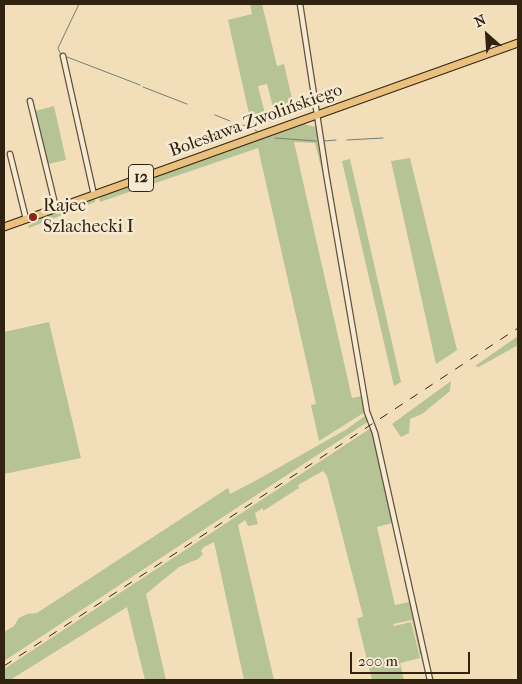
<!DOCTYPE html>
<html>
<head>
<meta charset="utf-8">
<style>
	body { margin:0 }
	#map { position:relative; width:522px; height:684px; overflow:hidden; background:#f2dfba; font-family:"IM FELL French Canon",serif }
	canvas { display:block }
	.frame { position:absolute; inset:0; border:5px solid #322311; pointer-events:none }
	.north { position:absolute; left:462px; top:10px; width:50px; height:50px; -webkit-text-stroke:4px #f7ead2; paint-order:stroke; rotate:334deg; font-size:14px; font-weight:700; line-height:20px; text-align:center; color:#322311 }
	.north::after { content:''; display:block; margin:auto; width:18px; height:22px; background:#322311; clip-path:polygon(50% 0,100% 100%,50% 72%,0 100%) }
	.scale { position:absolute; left:350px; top:652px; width:120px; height:22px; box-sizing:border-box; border:2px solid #322311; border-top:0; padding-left:6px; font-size:15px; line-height:18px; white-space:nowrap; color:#322311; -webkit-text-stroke:4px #f7ead2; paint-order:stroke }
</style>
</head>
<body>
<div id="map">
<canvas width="522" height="684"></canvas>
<div class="frame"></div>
<div class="north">N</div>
<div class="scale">200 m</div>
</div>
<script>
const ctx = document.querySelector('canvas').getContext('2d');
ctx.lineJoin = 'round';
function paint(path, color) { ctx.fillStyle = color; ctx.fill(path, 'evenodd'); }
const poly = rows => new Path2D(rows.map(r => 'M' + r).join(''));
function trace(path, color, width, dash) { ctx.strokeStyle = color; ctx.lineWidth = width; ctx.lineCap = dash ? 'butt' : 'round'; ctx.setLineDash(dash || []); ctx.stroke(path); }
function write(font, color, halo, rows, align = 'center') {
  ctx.font = font + ' "IM FELL French Canon",serif'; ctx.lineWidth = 5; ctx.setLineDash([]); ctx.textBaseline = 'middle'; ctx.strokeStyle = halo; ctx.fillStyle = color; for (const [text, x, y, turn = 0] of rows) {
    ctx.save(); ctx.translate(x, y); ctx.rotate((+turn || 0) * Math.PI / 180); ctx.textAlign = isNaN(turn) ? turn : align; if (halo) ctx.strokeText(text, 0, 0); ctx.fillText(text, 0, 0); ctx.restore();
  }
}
paint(poly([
	[250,4,262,4,277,66,284,64,295,112,276,119,267,84,258,86,267,122,252,127,228,20,252,14],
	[54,106,66,160,48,164,35,111],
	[304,124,316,127,322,171,315,143,294,142,352,398,362,396,365,412,319,441,311,405,316,404,258,148,100,202,99,197,100,195,155,176],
	[410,158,457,350,436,364,391,161],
	[350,159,401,382,394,386,342,161],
	[95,199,95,202,29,228,28,226,44,217],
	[49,322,81,458,4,474,4,332],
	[518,336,518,345,479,367,475,366],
	[451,381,450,391,422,414,410,419,409,433,401,437,392,424],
	[366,415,369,421,4,661,4,632,14,626,19,618,27,614,37,613,228,488,230,494,255,481,347,429],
	[371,428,374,435,392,523,377,527,395,605,409,602,403,574,404,574,423,653,420,655,412,620,393,624,394,626,411,622,420,658,400,663,404,680,372,680,357,619,363,616,327,476,323,471,298,485,299,488,263,511,263,508,255,513,258,524,248,526,245,520,238,525,274,680,244,680,214,542,204,547,201,551,203,554,198,559,179,567,146,594,166,680,145,680,127,607,10,680,4,680,4,669]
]), '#b6c394');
trace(poly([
	[61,55,58,48,79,4],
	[67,57,140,85],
	[143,87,187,104],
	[215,115,230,121],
	[243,125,251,128],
	[255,130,257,131],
	[275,138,316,141],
	[347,140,383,138],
	[324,141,336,140]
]), '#747e77', 1);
const minor = poly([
	[300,4,326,173,367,412,375,433,430,680],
	[63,56,94,195],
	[30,101,56,208],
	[10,154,26,219]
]);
const primary = poly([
	[4,227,518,43]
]);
trace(minor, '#62523b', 7);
trace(primary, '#322311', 9);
trace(minor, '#f7ead2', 4.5);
trace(primary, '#e9c07d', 7);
trace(poly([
	[4,666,518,328]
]), '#322311', 1, [9, 9]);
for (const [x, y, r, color] of [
	[33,217,5,"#8f2418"]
]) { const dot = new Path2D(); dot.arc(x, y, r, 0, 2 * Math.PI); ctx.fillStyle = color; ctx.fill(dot); trace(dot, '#f7ead2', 2); }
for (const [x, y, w] of [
	[141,178,25]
]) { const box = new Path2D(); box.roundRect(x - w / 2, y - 13.5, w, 27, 4); ctx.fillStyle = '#f7ead2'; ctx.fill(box); trace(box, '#322311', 1); }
write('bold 16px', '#322311', null, [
	["12",141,178]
]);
write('18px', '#322311', '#f7ead2', [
	["Bolesława Zwolińskiego",256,121,-20]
]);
write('18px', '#322311', '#f7ead2', [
	["Rajec",43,207],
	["Szlachecki I",43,228]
], 'left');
</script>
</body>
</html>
